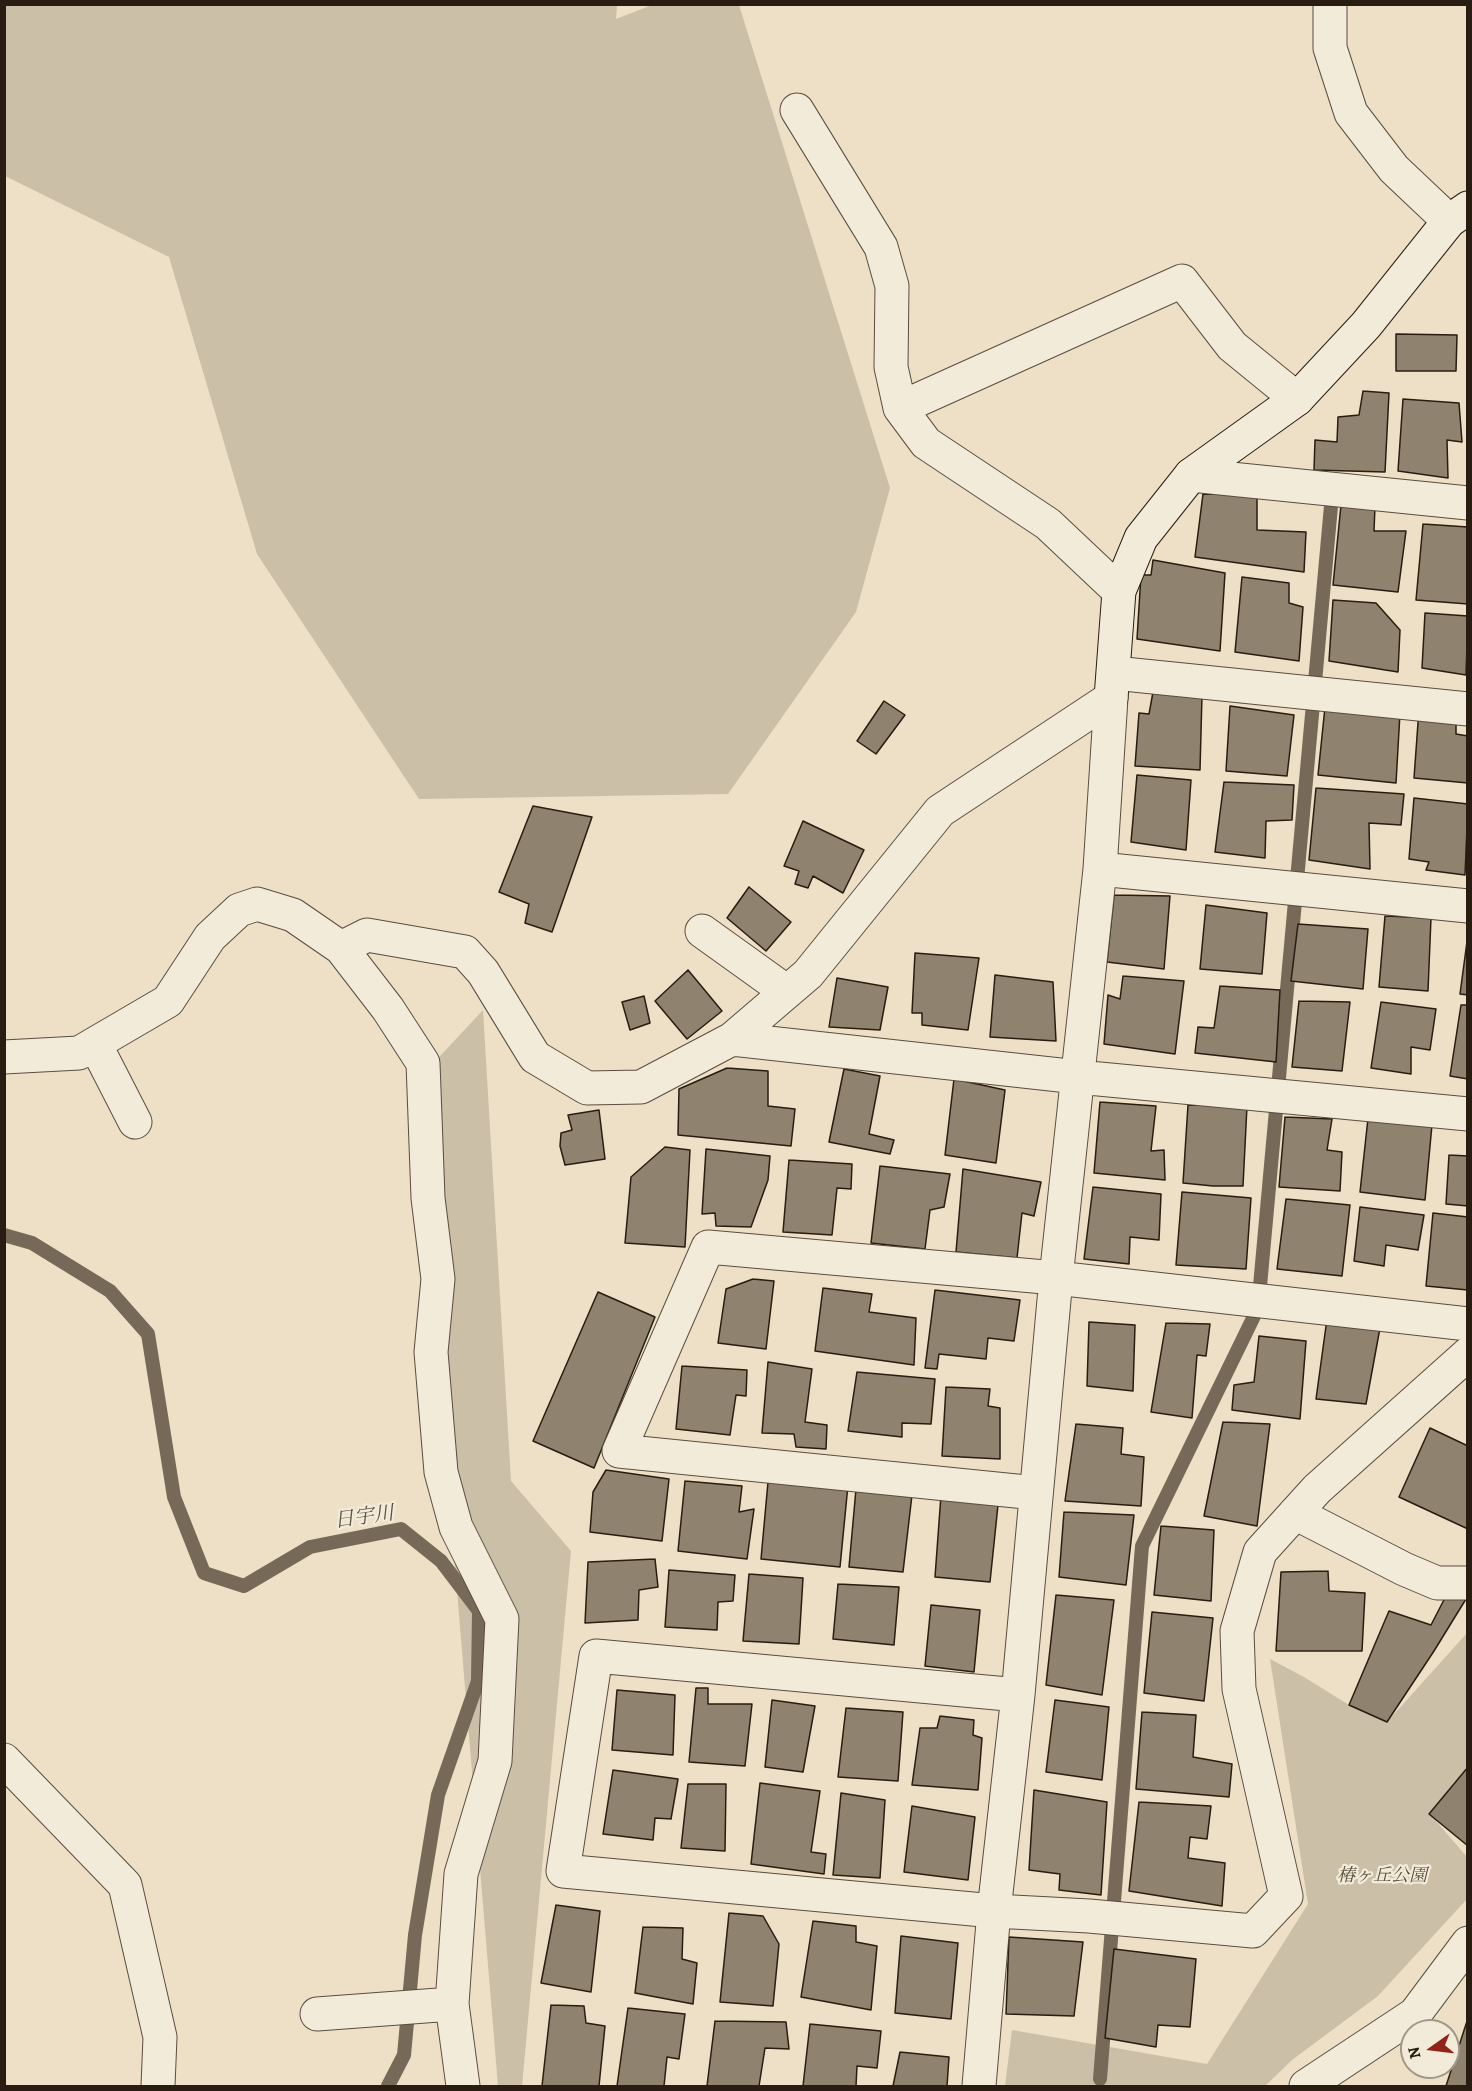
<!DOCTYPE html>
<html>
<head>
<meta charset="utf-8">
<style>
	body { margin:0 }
	#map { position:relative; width:1472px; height:2091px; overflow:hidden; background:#ede0c6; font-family:Alegreya,serif }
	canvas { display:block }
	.frame { position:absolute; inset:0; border:6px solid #291c10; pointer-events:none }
	.north { position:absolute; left:1400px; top:2019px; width:60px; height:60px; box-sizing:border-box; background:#f3ebda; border:2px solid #a29889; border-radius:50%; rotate:256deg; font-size:16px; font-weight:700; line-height:24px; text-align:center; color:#291c10 }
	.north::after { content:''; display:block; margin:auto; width:21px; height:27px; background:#8f2418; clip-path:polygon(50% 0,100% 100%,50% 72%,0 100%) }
</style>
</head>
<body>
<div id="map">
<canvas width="1472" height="2091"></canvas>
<div class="frame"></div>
<div class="north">N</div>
</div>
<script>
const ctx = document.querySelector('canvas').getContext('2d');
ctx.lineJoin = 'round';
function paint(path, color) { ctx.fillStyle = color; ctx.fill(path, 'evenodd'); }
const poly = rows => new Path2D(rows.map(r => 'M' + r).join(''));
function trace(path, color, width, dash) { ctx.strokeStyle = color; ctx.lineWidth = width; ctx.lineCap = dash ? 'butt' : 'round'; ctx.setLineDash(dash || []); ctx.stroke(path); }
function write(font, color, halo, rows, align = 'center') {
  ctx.font = font + ' Alegreya,"Noto Serif JP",serif'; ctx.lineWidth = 4.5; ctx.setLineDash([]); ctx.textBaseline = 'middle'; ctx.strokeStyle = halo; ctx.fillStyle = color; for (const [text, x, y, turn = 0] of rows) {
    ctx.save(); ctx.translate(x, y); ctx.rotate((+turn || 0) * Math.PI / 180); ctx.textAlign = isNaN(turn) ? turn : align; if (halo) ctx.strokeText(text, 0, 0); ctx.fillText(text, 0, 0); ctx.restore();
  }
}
paint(poly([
	[4,5,617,5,616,19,652,5,739,5,890,488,856,612,728,794,419,799,257,554,169,257,5,176],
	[483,1010,511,1481,571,1551,522,2086,498,2086,415,1083],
	[1467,1633,1467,1767,1430,1814,1467,1857,1467,1899,1378,1996,1292,2060,1265,2086,1005,2086,1012,2030,1207,2064,1308,1904,1270,1659,1304,1677,1349,1705,1387,1722]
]), '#ccbfa7');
trace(poly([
	[4,1235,32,1243,110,1291,148,1334,174,1497,204,1573,244,1586,310,1547,401,1529,441,1561,479,1611,478,1681,438,1795,415,1935,404,2055,388,2086],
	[1100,2079,1142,1546,1258,1308,1331,506]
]), '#766958', 14);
const building = poly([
	[1396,334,1457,335,1456,371,1396,371,1396,334],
	[1363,391,1389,393,1385,472,1314,470,1315,440,1337,442,1338,417,1359,415,1363,391],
	[1403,399,1459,403,1462,442,1447,440,1448,478,1398,471,1403,399],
	[1203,494,1257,495,1257,530,1306,532,1304,572,1195,557,1203,494],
	[1341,505,1375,506,1374,531,1406,531,1398,592,1333,585,1341,505],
	[1423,524,1468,527,1468,604,1416,600,1423,524],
	[1153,560,1225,573,1220,651,1137,639,1141,575,1151,575,1153,560],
	[1242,577,1289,583,1289,603,1303,607,1299,661,1235,652,1242,577],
	[1333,600,1376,603,1400,630,1398,672,1329,661,1333,600],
	[1425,613,1468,616,1466,675,1422,668,1425,613],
	[1153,692,1202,695,1200,770,1135,766,1139,713,1149,714,1153,692],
	[884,701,905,715,876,754,857,741,884,701],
	[1230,706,1294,715,1287,776,1226,771,1230,706],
	[1325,707,1400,713,1396,783,1318,775,1325,707],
	[1419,709,1456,713,1456,734,1468,736,1468,783,1414,778,1419,709],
	[1137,775,1191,780,1186,850,1131,842,1137,775],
	[1224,782,1294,785,1292,820,1266,821,1265,858,1215,852,1224,782],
	[1316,788,1404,794,1401,825,1369,823,1370,869,1309,860,1316,788],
	[1414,798,1468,804,1465,875,1426,870,1429,862,1409,859,1414,798],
	[533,806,592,817,552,932,525,923,529,904,499,892,533,806],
	[803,821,864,850,843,893,813,876,808,888,795,884,799,871,784,866,803,821],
	[749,887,791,922,766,951,727,918,749,887],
	[1114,895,1170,896,1164,969,1107,962,1114,895],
	[1206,905,1267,913,1262,974,1200,969,1206,905],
	[1385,916,1431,918,1428,991,1379,987,1385,916],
	[1298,924,1368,929,1363,989,1291,981,1298,924],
	[1468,934,1468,995,1460,994,1468,934],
	[915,953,979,958,968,1030,922,1025,922,1013,912,1013,915,953],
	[688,970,722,1011,687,1039,655,1001,688,970],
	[995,975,1053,982,1056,1041,990,1037,995,975],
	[1123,976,1184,981,1175,1054,1104,1044,1108,995,1120,999,1123,976],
	[837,978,888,987,880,1030,829,1027,837,978],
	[1220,986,1280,990,1276,1062,1195,1053,1198,1027,1214,1028,1220,986],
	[644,996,650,1023,630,1030,622,1002,644,996],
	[1299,1001,1350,1002,1342,1071,1292,1067,1299,1001],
	[1381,1002,1436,1009,1430,1050,1411,1047,1411,1074,1371,1068,1381,1002],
	[1461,1005,1468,1005,1468,1079,1450,1076,1461,1005],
	[727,1068,768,1071,768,1106,795,1109,791,1146,678,1135,679,1089,727,1068],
	[844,1069,880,1076,869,1134,894,1140,890,1154,829,1142,844,1069],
	[954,1079,1005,1090,996,1163,945,1155,954,1079],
	[1100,1102,1156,1106,1151,1151,1164,1150,1165,1180,1094,1173,1100,1102],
	[1188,1105,1247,1106,1243,1186,1213,1186,1183,1183,1188,1105],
	[1369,1109,1433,1114,1425,1200,1360,1192,1369,1109],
	[599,1110,605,1159,565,1165,560,1146,561,1133,572,1130,568,1115,599,1110],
	[1285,1117,1332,1119,1327,1150,1342,1152,1340,1191,1279,1187,1285,1117],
	[665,1147,690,1150,685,1247,625,1243,631,1177,665,1147],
	[706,1149,770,1156,768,1180,751,1227,716,1226,715,1213,702,1214,706,1149],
	[1449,1155,1468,1156,1468,1206,1446,1204,1449,1155],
	[789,1160,852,1164,851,1189,837,1188,832,1235,783,1232,789,1160],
	[880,1166,950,1174,944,1207,930,1210,925,1249,871,1243,880,1166],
	[963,1169,1041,1182,1034,1216,1022,1213,1017,1258,956,1252,963,1169],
	[1093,1187,1161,1194,1159,1240,1130,1237,1129,1264,1084,1259,1093,1187],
	[1182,1192,1251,1198,1246,1269,1176,1265,1182,1192],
	[1286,1199,1350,1205,1342,1276,1277,1269,1286,1199],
	[1360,1207,1424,1215,1418,1250,1386,1245,1384,1266,1354,1261,1360,1207],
	[1433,1213,1468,1217,1468,1290,1426,1286,1433,1213],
	[753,1279,774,1281,766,1349,718,1343,726,1289,753,1279],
	[823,1288,872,1294,869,1312,916,1318,914,1365,815,1351,823,1288],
	[935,1290,1020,1300,1014,1341,988,1338,986,1359,939,1354,937,1369,925,1368,935,1290],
	[598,1292,655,1317,594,1468,533,1441,598,1292],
	[1327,1319,1380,1328,1366,1404,1316,1399,1327,1319],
	[1089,1322,1135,1325,1133,1391,1087,1386,1089,1322],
	[1166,1323,1210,1324,1206,1356,1197,1355,1192,1418,1151,1412,1166,1323],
	[1259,1336,1306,1341,1300,1419,1232,1410,1234,1385,1254,1382,1259,1336],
	[768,1362,812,1369,805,1422,827,1425,826,1449,796,1447,794,1434,762,1433,768,1362],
	[682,1366,747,1370,746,1396,736,1395,730,1435,676,1429,682,1366],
	[857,1372,935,1379,931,1424,902,1423,902,1437,848,1431,857,1372],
	[946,1387,990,1389,988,1406,1000,1408,1000,1459,942,1456,946,1387],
	[1223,1422,1270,1424,1257,1526,1204,1516,1223,1422],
	[1076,1424,1123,1428,1121,1454,1144,1457,1141,1506,1065,1501,1076,1424],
	[1430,1428,1468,1446,1468,1529,1399,1497,1430,1428],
	[606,1470,669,1479,662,1541,590,1532,593,1492,606,1470],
	[685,1481,742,1486,739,1512,754,1509,747,1559,678,1551,685,1481],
	[768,1482,848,1485,840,1567,761,1559,768,1482],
	[856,1489,912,1495,903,1572,849,1567,856,1489],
	[941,1495,998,1505,990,1582,935,1577,941,1495],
	[1064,1512,1134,1515,1126,1585,1059,1577,1064,1512],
	[1161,1526,1214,1530,1211,1601,1154,1595,1161,1526],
	[655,1559,658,1587,639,1590,638,1620,585,1623,588,1562,655,1559],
	[669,1570,735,1575,733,1601,718,1602,717,1630,665,1627,669,1570],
	[1328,1571,1329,1591,1365,1593,1362,1651,1276,1651,1281,1572,1328,1571],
	[749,1574,803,1578,799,1644,743,1641,749,1574],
	[838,1584,899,1587,894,1645,833,1639,838,1584],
	[1448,1592,1466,1599,1434,1651,1387,1722,1349,1705,1389,1611,1431,1625,1448,1592],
	[1056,1595,1114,1600,1102,1695,1046,1685,1056,1595],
	[931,1605,980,1610,974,1672,925,1666,931,1605],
	[1152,1612,1213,1618,1204,1701,1144,1693,1152,1612],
	[696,1688,708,1688,708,1704,752,1704,745,1766,689,1762,696,1688],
	[617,1690,675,1695,673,1755,612,1750,617,1690],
	[772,1700,815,1706,803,1772,765,1767,772,1700],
	[1055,1700,1109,1707,1102,1780,1046,1772,1055,1700],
	[846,1708,903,1712,898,1781,838,1777,846,1708],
	[1142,1712,1196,1715,1193,1757,1232,1764,1229,1797,1136,1789,1142,1712],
	[940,1716,974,1720,973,1735,982,1738,978,1790,912,1785,920,1728,937,1728,940,1716],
	[1468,1767,1468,1846,1429,1814,1468,1767],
	[613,1770,678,1779,671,1819,655,1818,653,1840,603,1834,613,1770],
	[760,1783,820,1791,811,1852,826,1854,824,1874,751,1864,760,1783],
	[688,1784,726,1784,725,1851,681,1848,688,1784],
	[1034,1790,1107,1802,1101,1895,1059,1890,1060,1874,1029,1870,1034,1790],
	[841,1793,885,1800,880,1878,833,1875,841,1793],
	[1139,1802,1211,1806,1207,1839,1190,1837,1188,1858,1225,1863,1222,1906,1129,1891,1139,1802],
	[912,1806,975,1817,968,1880,904,1872,912,1806],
	[556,1905,600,1911,591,1992,541,1983,556,1905],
	[729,1913,763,1916,779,1944,773,2006,720,2002,729,1913],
	[813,1921,856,1926,856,1942,877,1946,871,2010,801,1997,813,1921],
	[643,1927,683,1928,682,1959,697,1963,693,2004,635,1993,643,1927],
	[901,1936,958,1943,951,2019,895,2013,901,1936],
	[1009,1937,1083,1942,1074,2016,1006,2014,1009,1937],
	[1114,1949,1196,1959,1190,2027,1158,2025,1156,2047,1105,2038,1114,1949],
	[551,2005,584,2006,586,2023,605,2026,599,2086,542,2086,551,2005],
	[628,2008,685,2014,679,2059,667,2057,664,2086,617,2086,628,2008],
	[1468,2018,1468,2086,1446,2086,1468,2018],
	[715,2021,786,2022,789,2049,765,2048,759,2086,707,2086,715,2021],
	[810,2024,881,2031,877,2068,857,2066,856,2086,803,2086,810,2024],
	[900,2052,949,2057,947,2086,893,2086,900,2052]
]);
paint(building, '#8f826f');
trace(building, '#291c10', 1.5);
const street = poly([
	[1330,4,1330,48,1351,113,1394,169,1449,221],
	[797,110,881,247,892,286,891,367,900,408,926,443,1048,524,1119,591],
	[900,408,1182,281,1232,346,1297,399],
	[1191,475,1468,503],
	[1114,673,1468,709],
	[1100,869,1468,906],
	[702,931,787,992],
	[341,948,367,935,465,952,483,972,535,1057,587,1088,641,1087,732,1039,808,974,940,811,1111,698],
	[732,1039,1078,1077,1468,1114],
	[95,1044,135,1122],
	[4,1057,79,1053,168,1001,210,937,239,910,257,904,293,915,341,948,388,1009,423,1063,428,1198,438,1279,431,1352,441,1472,456,1527,502,1619,495,1761,461,1874,452,2004,463,2086],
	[1036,1493,619,1451,708,1247,1056,1278,1468,1324],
	[1295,1513,1404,1569,1437,1583,1468,1583],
	[1018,1695,596,1656,563,1871,994,1911,1089,1916,1253,1931,1286,1896,1239,1689,1237,1631,1260,1552,1317,1489,1468,1354],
	[4,1760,125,1885,160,2037,158,2086],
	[317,2014,452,2004],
	[979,2086,994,1911,1018,1695,1056,1278,1100,869,1111,698],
	[1306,2086,1415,2014,1468,1943]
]);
const secondary = poly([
	[1111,698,1119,591,1141,538,1191,475,1297,399,1366,325,1449,221,1468,208]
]);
trace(street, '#5a4d3e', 35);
trace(secondary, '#291c10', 35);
trace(street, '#f3ebda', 33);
trace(secondary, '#f3ebda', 33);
write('italic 18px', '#5a4d3d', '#f3ebda', [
	["椿ヶ丘公園",1382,1877]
]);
write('italic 20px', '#5d5040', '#f3ebda', [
	["日宇川",364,1518,-8]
]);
</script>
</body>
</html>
